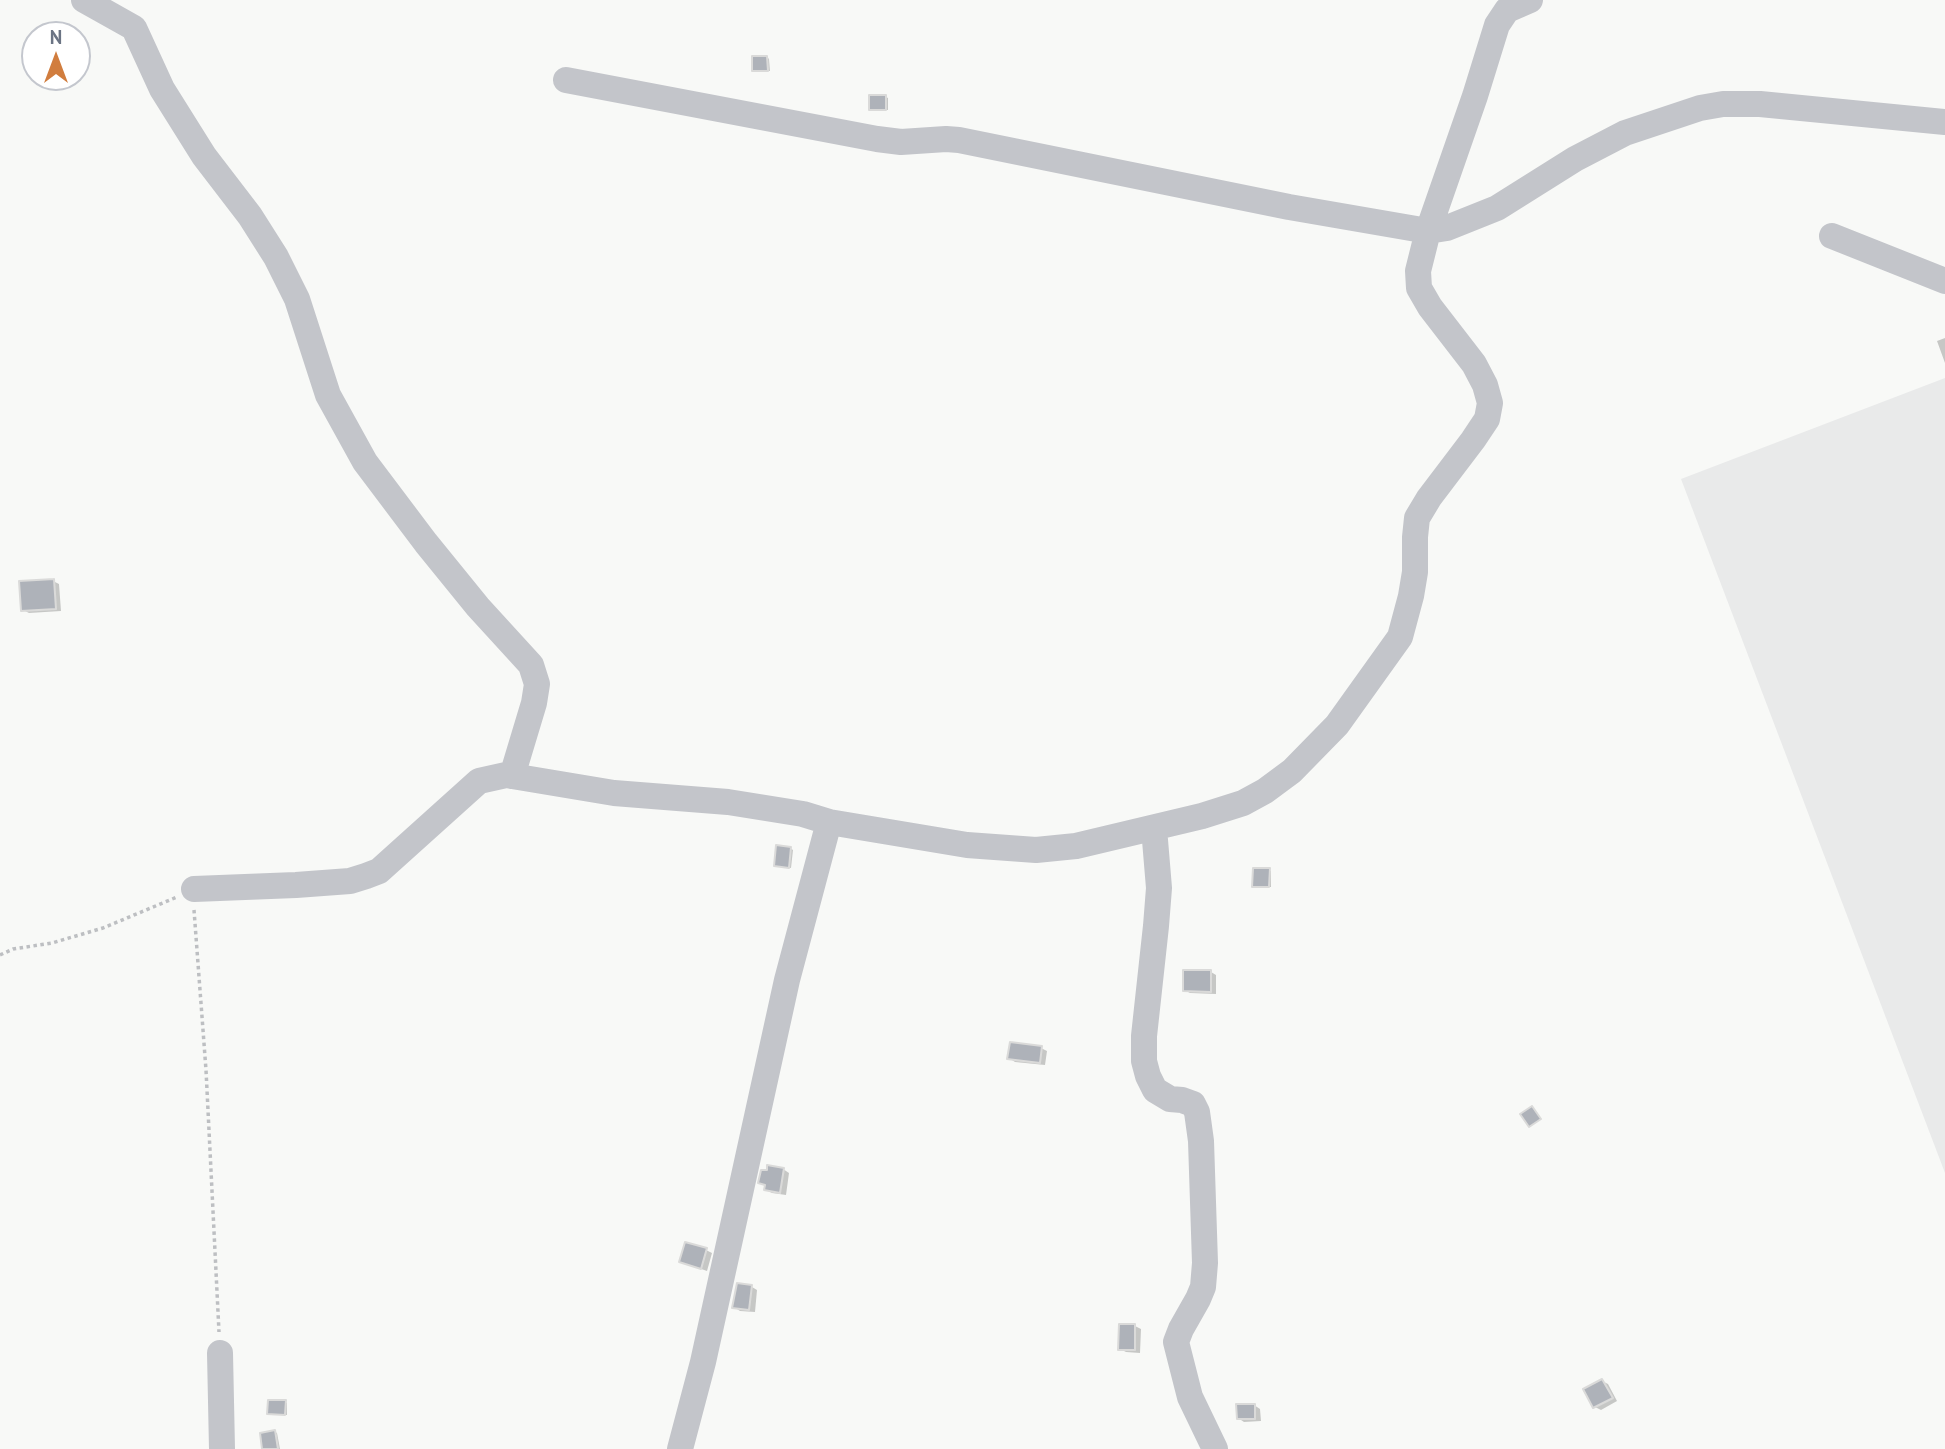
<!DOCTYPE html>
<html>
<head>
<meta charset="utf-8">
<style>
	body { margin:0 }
	#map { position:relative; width:1945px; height:1449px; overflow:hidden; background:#f8f9f7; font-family:"PT Sans",sans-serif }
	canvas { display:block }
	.north { position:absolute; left:21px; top:21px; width:70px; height:70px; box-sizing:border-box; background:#fff; border:2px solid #c4c7ce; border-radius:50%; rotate:0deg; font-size:19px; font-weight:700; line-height:28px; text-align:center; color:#6b7484 }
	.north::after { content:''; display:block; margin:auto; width:24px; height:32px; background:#d17d3e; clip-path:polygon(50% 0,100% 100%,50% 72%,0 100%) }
</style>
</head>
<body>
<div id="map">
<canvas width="1945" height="1449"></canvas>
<div class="north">N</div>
</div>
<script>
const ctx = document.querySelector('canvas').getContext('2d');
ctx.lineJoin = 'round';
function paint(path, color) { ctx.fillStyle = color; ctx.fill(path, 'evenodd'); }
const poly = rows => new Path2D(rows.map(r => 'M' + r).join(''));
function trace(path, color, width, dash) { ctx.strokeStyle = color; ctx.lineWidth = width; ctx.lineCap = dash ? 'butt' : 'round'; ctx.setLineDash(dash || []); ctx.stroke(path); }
paint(poly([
	[1945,378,1945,1173,1681,479]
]), '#e9eaea');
paint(poly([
	[767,57,769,59,770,71,754,70],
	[886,97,888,98,888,110,871,109],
	[1945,338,1945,363,1937,341],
	[53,581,59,584,61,611,29,613,23,610],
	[790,848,793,850,791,868,775,865],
	[1269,870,1271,871,1271,887,1256,887],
	[1211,972,1216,975,1216,994,1190,993,1184,990],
	[1041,1048,1047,1051,1045,1065,1015,1062,1009,1058],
	[783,1169,789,1173,786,1195,772,1193,766,1190,767,1186,760,1183],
	[706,1250,712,1253,707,1271,681,1262],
	[752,1287,757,1290,755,1312,740,1311,734,1307],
	[1135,1326,1141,1329,1140,1353,1126,1352,1120,1349],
	[1602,1381,1608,1384,1617,1401,1601,1410,1595,1407,1585,1390],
	[285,1402,287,1403,287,1415,269,1413],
	[1254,1405,1260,1409,1261,1421,1244,1422,1238,1418],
	[275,1432,277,1433,280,1449,264,1449]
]), '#0003');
const building = poly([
	[752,56,767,56,768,71,752,71,752,56],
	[869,95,886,95,886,110,869,110,869,95],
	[54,579,56,609,21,611,19,581,54,579],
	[776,845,791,847,789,868,774,866,776,845],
	[1253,868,1270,868,1269,887,1252,887,1253,868],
	[1183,970,1211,970,1211,992,1183,991,1183,970],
	[1010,1042,1042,1046,1040,1063,1007,1059,1010,1042],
	[1532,1106,1541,1119,1529,1127,1520,1114,1532,1106],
	[767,1165,784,1168,780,1193,764,1190,765,1185,758,1183,761,1170,767,1170,767,1165],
	[685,1242,707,1248,701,1269,679,1262,685,1242],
	[737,1283,752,1285,749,1310,732,1308,737,1283],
	[1119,1324,1135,1324,1135,1350,1118,1350,1119,1324],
	[1602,1379,1613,1398,1593,1408,1583,1389,1602,1379],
	[268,1400,286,1400,285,1415,267,1414,268,1400],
	[1236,1404,1255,1404,1255,1419,1237,1419,1236,1404],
	[275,1430,278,1449,262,1449,260,1433,275,1430]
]);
paint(building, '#aeb2b9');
trace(building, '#dadad9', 2);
trace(poly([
	[194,910,206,1070,219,1332],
	[0,955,13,949,52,943,103,928,177,897]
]), '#bdbfc2', 3.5, [3.5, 3.5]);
trace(poly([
	[84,0,134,28,162,89,204,156,250,216,276,257,297,299,328,395,365,462,426,543,478,607,531,665,537,684,534,703,512,776],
	[566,80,877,139,901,142,946,139,959,140,1289,207,1428,231,1447,228,1497,208,1575,159,1625,133,1700,108,1723,104,1760,104,1945,122],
	[1832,236,1945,281],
	[829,822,967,845,1036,850,1076,846,1202,816,1243,803,1265,791,1292,771,1337,725,1400,637,1411,596,1415,572,1415,537,1417,518,1429,498,1473,440,1487,419,1490,403,1485,385,1474,364,1430,307,1419,288,1418,271,1428,231,1475,96,1497,25,1507,10,1530,0],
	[1154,828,1159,888,1156,926,1144,1036,1144,1061,1148,1076,1155,1090,1170,1099,1182,1100,1193,1104,1197,1112,1201,1141,1205,1263,1203,1287,1198,1299,1181,1329,1176,1342,1190,1397,1215,1449],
	[194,889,296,885,350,881,366,876,379,871,479,781,506,775,614,793,728,802,803,814,829,822,787,980,703,1362,680,1449],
	[220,1353,222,1449]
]), '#c3c5ca', 26);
</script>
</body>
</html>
